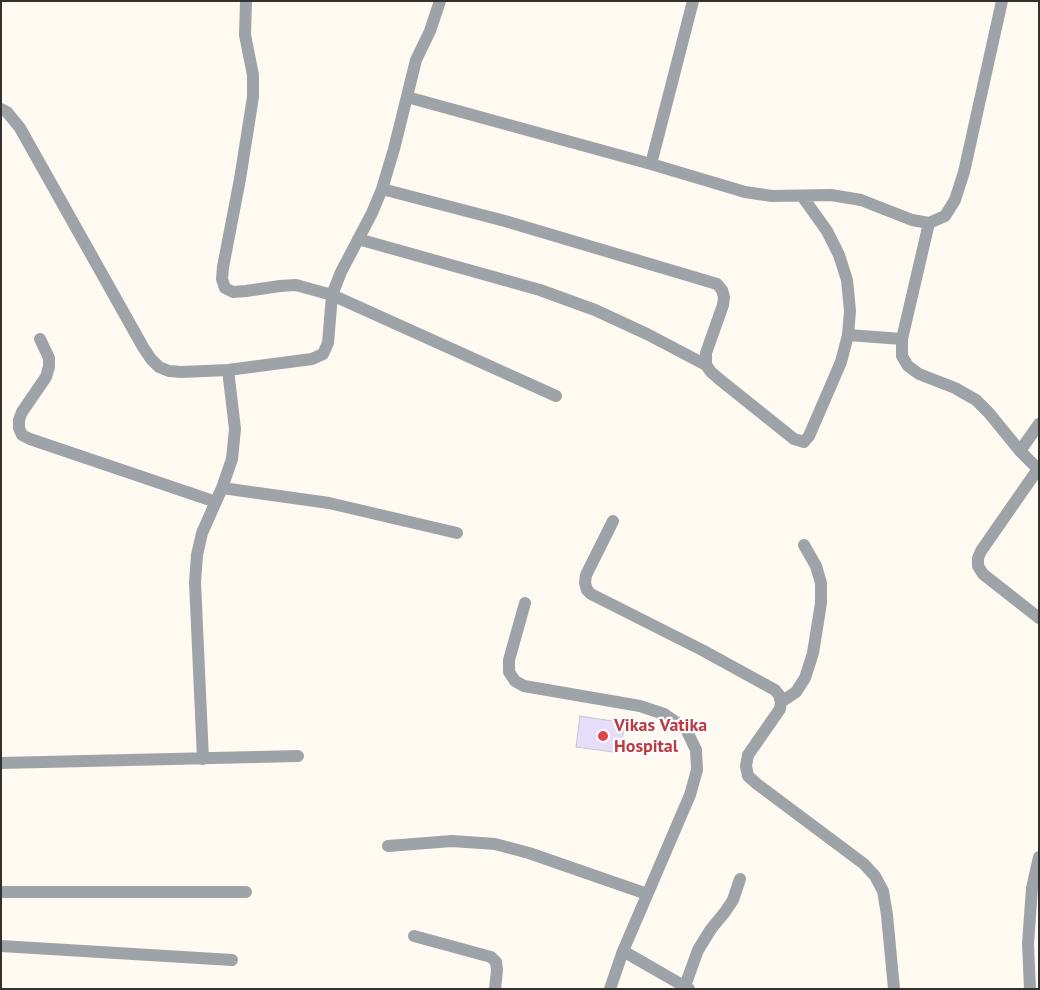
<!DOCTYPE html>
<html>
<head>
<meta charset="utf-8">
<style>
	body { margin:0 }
	#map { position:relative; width:1040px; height:990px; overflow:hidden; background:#fffaf1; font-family:"PT Sans",sans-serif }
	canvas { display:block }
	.frame { position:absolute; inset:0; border:2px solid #33312d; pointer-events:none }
</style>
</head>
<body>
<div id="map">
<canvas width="1040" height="990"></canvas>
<div class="frame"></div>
</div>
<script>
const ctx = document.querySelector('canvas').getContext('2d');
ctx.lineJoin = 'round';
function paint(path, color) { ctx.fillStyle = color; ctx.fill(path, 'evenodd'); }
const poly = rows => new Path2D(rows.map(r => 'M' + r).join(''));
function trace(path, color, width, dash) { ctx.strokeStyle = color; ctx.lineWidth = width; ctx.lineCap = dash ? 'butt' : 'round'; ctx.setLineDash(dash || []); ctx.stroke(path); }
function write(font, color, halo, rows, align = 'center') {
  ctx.font = font + ' "PT Sans",sans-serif'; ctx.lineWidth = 4.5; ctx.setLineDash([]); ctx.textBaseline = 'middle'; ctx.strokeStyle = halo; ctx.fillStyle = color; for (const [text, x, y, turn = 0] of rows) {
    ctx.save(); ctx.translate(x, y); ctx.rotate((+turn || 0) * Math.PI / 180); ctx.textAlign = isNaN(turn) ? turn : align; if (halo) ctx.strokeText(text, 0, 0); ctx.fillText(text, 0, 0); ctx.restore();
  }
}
const building = poly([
	[580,716,625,723,620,753,576,747,580,716]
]);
paint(building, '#e6def8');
trace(building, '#c7c4d0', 1);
trace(poly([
	[246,1,245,35,253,75,253,97,240,179,223,267,222,279,225,288,233,292,246,291,280,286,296,285,332,295,556,396],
	[407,97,651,164,745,192,772,196,831,195,861,200,912,220,929,223,945,216,955,200,964,172,1002,1],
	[1,109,7,112,20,128,143,347,151,359,159,367,169,371,181,372,228,370,312,359,323,354,328,343,332,295,341,272,372,213,382,189,394,149,416,60,430,31,440,1],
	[651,164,693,1],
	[382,189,505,221,717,284,722,290,724,297,723,305,706,353,706,365,711,372,719,379,794,439,804,442,809,436,841,362,848,335,850,311,847,280,839,255,827,231,802,196],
	[929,223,902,339,902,356,908,366,919,374,955,388,976,400,989,413,1020,451,1039,470],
	[358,239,540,290,595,310,647,334,706,365],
	[848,335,902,339],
	[40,339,49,358,49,367,46,377,22,412,19,420,19,428,22,435,30,439,216,502],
	[1020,451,1039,424],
	[1038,469,981,551,978,558,978,566,983,574,1039,618],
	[222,488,329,503,457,533],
	[613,521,586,575,585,583,587,590,591,594,702,650,775,690,779,695,781,702,780,709,748,755,746,766,748,776,757,784,864,864,875,876,883,891,887,915,894,989],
	[525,603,509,660,509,672,515,681,524,686,640,706,664,714,686,729,696,750,697,770,690,795,623,951,610,989],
	[781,702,796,692,805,678,813,653,821,603,821,583,816,566,804,545],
	[203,759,195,582,197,555,202,533,222,488,232,459,235,429,228,370],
	[1,763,298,756],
	[388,846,452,841,495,844,529,853,647,894],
	[1,892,246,892],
	[414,936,491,957,496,962,497,970,495,989],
	[1,946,232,960],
	[623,951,689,989],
	[685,986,698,950,711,929,725,912,733,900,740,879],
	[1030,989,1028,944,1032,888,1039,857]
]), '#9ea3a7', 12);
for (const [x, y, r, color] of [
	[603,736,6,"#e0444e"]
]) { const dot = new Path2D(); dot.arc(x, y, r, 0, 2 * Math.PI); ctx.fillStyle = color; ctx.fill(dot); trace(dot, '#fff', 2); }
write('bold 18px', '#be3a42', '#fff', [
	["Vikas Vatika",614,726],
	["Hospital",614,747]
], 'left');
</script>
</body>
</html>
